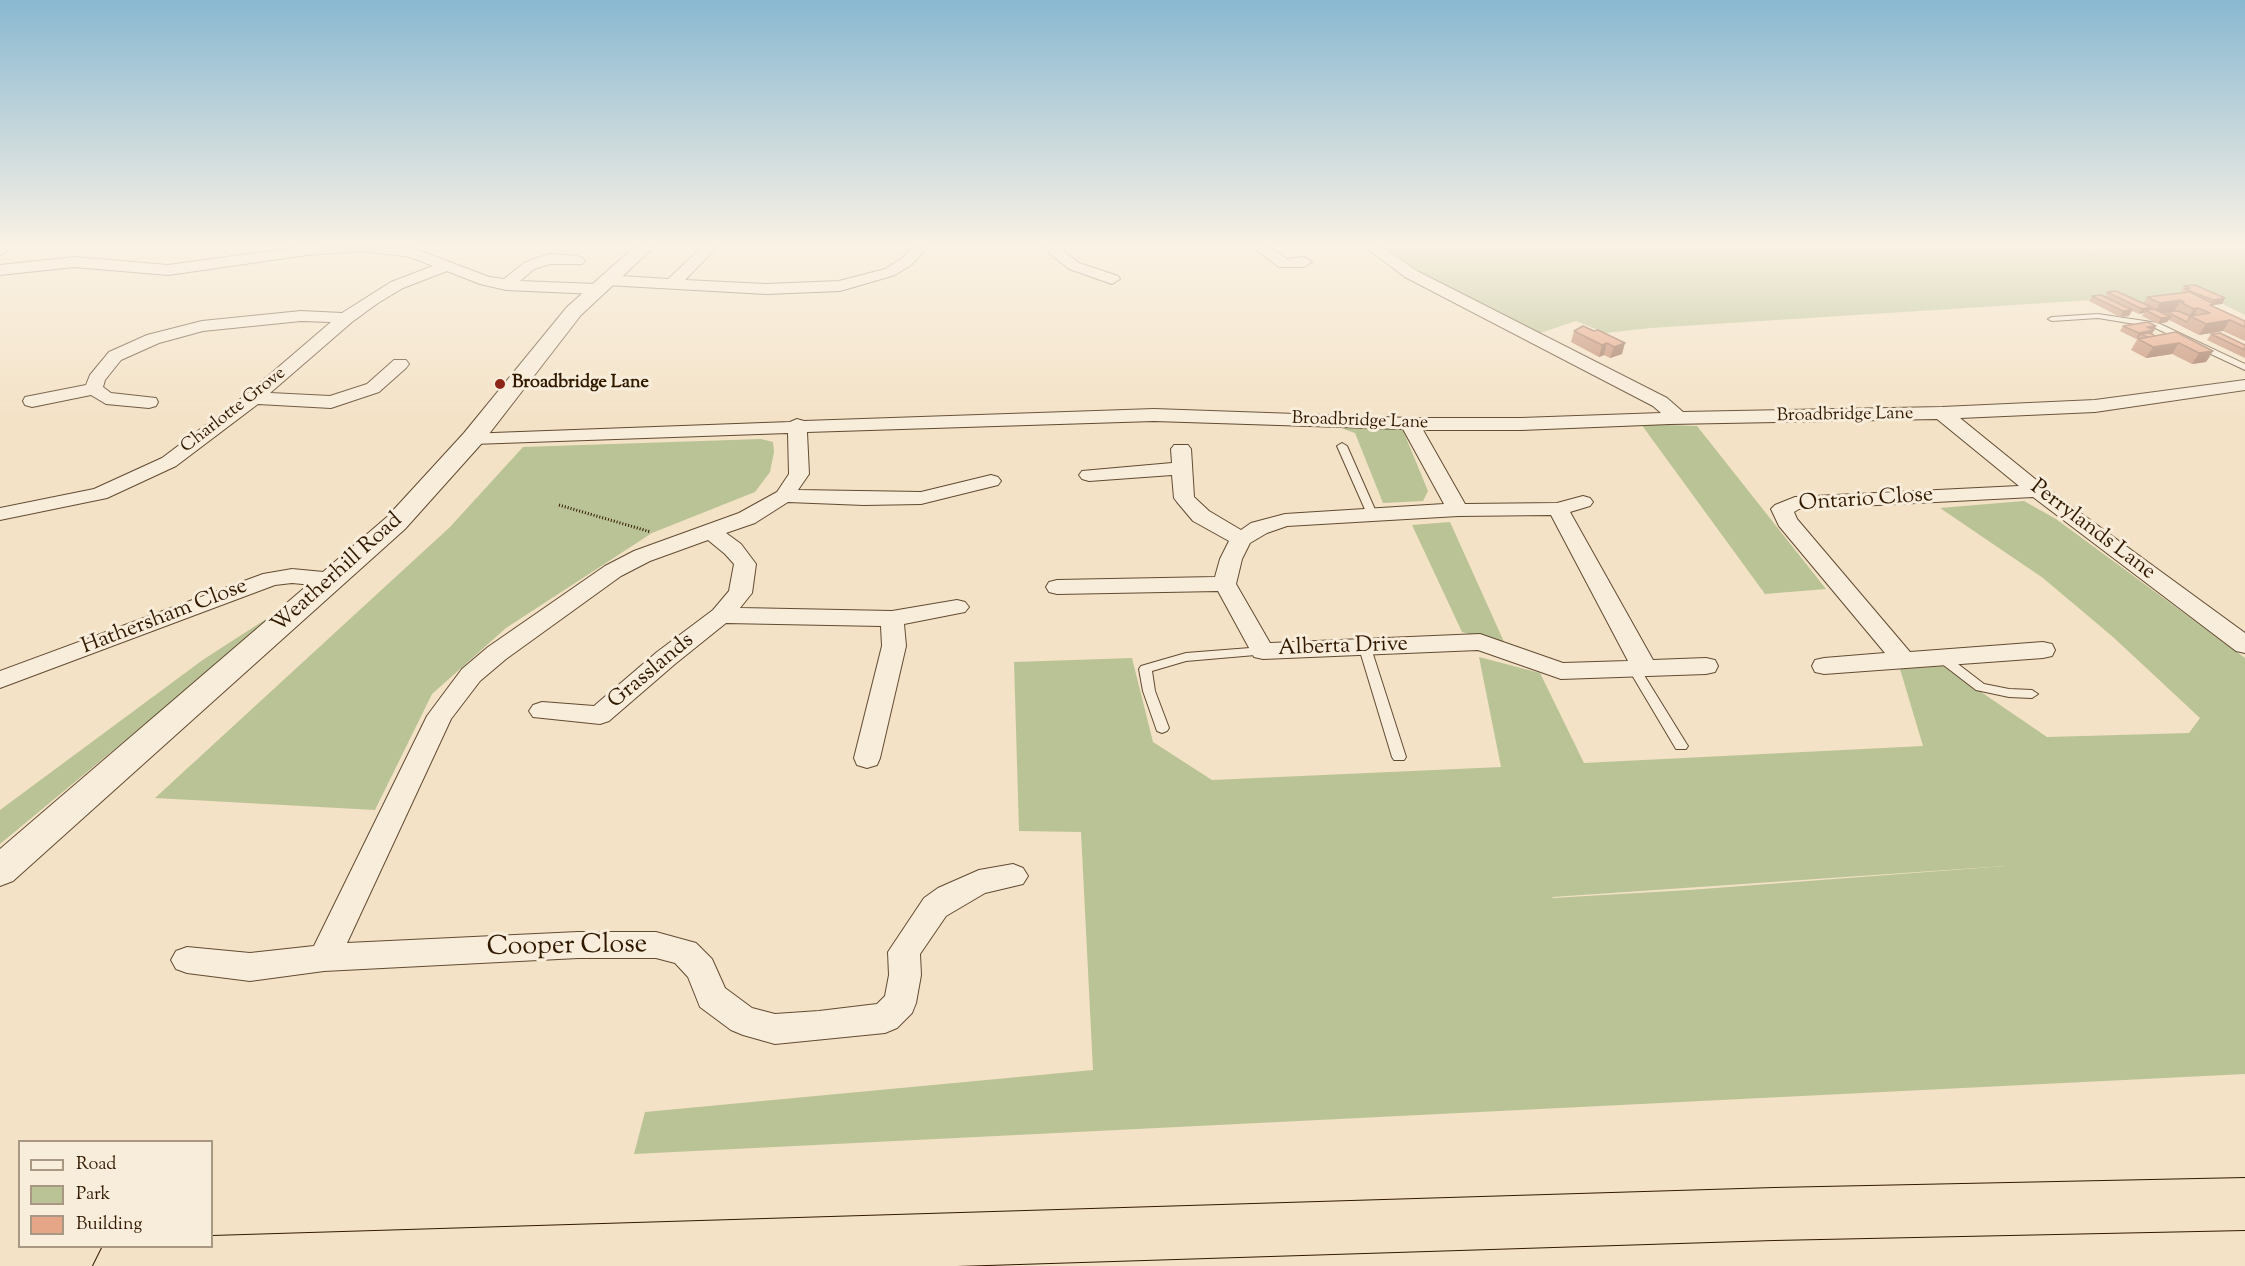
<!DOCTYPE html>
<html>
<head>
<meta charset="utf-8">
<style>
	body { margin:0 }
	#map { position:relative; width:2245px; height:1266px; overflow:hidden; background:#f4e2c6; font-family:"Sorts Mill Goudy",serif }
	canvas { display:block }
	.legend { position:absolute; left:18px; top:1140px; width:195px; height:108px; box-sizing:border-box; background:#f8ecda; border:2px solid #a89883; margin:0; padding:8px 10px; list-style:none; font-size:18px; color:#311900 }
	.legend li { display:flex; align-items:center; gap:12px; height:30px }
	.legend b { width:30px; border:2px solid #a89883 }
</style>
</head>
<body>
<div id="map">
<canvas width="2245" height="1266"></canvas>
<ul class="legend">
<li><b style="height:8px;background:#f8ecda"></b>Road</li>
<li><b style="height:16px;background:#bac396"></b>Park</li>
<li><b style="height:16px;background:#e5a688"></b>Building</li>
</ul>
</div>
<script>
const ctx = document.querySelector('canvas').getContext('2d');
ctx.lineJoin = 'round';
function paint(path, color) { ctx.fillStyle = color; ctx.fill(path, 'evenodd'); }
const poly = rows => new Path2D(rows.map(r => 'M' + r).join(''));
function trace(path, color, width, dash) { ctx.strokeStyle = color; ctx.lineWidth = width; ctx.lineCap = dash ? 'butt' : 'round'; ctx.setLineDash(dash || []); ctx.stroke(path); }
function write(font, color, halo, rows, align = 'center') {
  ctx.font = font + ' "Sorts Mill Goudy",serif'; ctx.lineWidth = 6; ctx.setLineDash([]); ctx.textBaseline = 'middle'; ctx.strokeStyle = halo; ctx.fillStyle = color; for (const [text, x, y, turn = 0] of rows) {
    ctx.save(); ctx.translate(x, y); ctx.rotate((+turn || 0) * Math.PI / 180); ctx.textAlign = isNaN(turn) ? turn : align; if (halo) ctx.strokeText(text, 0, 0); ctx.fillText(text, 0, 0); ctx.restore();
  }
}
paint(poly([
	[1384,247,2081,247,2087,250,2107,247,2245,247,2245,315,2206,296,2136,306,2093,300,1651,328,1605,333,1576,321,1540,333,1422,273],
	[1321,421,1402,428,1428,491,1423,501,1383,503,1355,433],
	[1641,424,1697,426,1826,589,1765,594],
	[761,439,773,442,774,452,770,472,755,492,652,533,506,628,432,694,375,810,155,798,450,527,523,447],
	[2024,501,2056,519,2245,658,2245,1074,634,1154,645,1112,1093,1070,1081,832,1019,831,1014,662,1132,658,1153,742,1212,780,1501,767,1479,657,1540,673,1584,763,1923,746,1900,669,1943,666,2047,737,2189,733,2200,718,2113,637,2043,578,1940,508],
	[2006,866,1689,890,1552,898,1553,897],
	[1450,522,1505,644,1462,632,1412,525],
	[291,603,0,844,0,810,204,659]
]), '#bac396');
const service = poly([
	[2098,314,2158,323,2245,364,2245,370,2153,327,2098,318,2052,321,2048,319,2052,317,2098,314],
	[1342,443,1347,446,1377,514,1376,516,1372,517,1367,514,1337,446,1342,443],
	[1365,644,1371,648,1406,757,1404,760,1394,760,1392,757,1359,648,1365,644],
	[1263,647,1269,651,1267,654,1186,661,1152,671,1155,691,1169,728,1167,731,1162,733,1157,731,1143,691,1139,669,1141,666,1186,653,1263,647],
	[1941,653,1945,654,1984,684,2009,689,2032,690,2038,694,2032,698,2009,697,1976,690,1937,660,1935,657,1937,654,1941,653],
	[1635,666,1639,667,1686,743,1688,746,1686,749,1676,749,1629,670,1635,666]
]);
const minor = poly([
	[0,247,10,247,5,253,0,255,0,247],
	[299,247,413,248,489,277,504,279,524,263,534,259,550,254,577,256,582,258,585,261,582,264,550,264,534,269,520,281,596,284,604,289,596,294,506,290,480,284,447,271,403,288,378,303,352,322,270,393,330,396,367,384,394,360,406,360,409,364,406,368,379,392,331,408,258,404,176,466,107,498,0,520,0,508,94,489,162,458,247,394,331,322,301,321,203,331,159,343,121,360,105,380,103,387,111,393,156,398,158,402,156,406,149,408,106,404,91,395,32,407,25,405,23,401,25,397,86,385,90,375,109,352,147,335,202,321,301,311,342,313,391,282,433,266,410,257,363,251,307,255,168,275,74,267,0,275,0,265,74,257,168,265,299,247],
	[702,247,717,247,685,280,766,284,839,281,885,269,901,259,913,247,928,247,911,265,895,275,840,291,766,294,606,285,598,280,606,275,668,279,702,247],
	[1042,247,1058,247,1079,263,1118,276,1120,279,1112,284,1069,269,1042,247],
	[1252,247,1269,247,1287,259,1304,257,1312,262,1304,267,1279,267,1252,247],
	[1365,247,1382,247,1417,271,1667,398,1683,412,1942,407,2095,400,2245,380,2245,390,2095,412,1960,418,2045,487,2245,633,2245,653,2236,651,2033,497,1799,509,1794,512,1797,519,1910,652,2043,642,2052,644,2055,650,2052,656,2043,658,1824,674,1815,672,1812,666,1815,660,1824,658,1885,653,1779,526,1771,509,1775,505,1795,497,2019,486,1937,419,1670,424,1521,430,1423,430,1465,504,1557,503,1583,496,1590,498,1593,502,1590,506,1570,512,1653,660,1706,658,1715,660,1718,666,1715,672,1706,674,1561,679,1478,650,1263,659,1254,657,1218,591,1057,594,1049,592,1046,587,1049,582,1057,580,1215,577,1220,559,1229,541,1193,521,1177,502,1174,498,1172,475,1089,481,1082,479,1079,475,1082,471,1172,463,1171,449,1174,445,1188,445,1191,449,1194,497,1209,511,1241,530,1251,523,1285,514,1444,504,1403,429,1154,421,807,432,809,474,798,490,921,492,991,475,998,477,1001,481,998,485,921,504,864,505,788,502,755,523,726,533,741,544,756,564,752,593,740,608,892,611,957,600,965,602,969,607,965,612,904,624,906,646,880,758,877,765,867,768,857,765,854,758,882,646,881,626,726,623,675,664,609,721,600,724,533,717,529,711,533,705,542,702,594,706,657,652,713,610,729,591,734,564,725,554,708,540,650,561,621,576,506,659,480,681,451,719,347,943,578,932,656,932,696,943,712,959,725,988,752,1008,775,1014,819,1011,877,1004,885,996,889,975,888,952,924,898,938,888,979,870,1013,864,1023,868,1028,876,1023,884,985,893,946,916,920,954,921,975,916,1003,912,1013,897,1028,885,1033,775,1044,743,1035,731,1030,700,1007,688,977,675,963,656,958,578,958,324,971,250,981,187,973,176,969,171,960,176,951,187,947,250,953,314,946,427,716,462,669,488,647,605,566,634,551,739,513,777,492,789,474,788,433,473,444,466,442,463,438,466,434,790,422,797,419,804,421,1154,409,1410,418,1521,418,1661,413,1653,406,1405,277,1365,247],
	[1551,515,1628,661,1563,663,1480,634,1270,643,1236,584,1242,559,1250,543,1267,533,1287,526,1458,516,1551,515],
	[292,569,334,573,342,575,345,580,342,585,334,587,292,583,275,585,0,688,0,671,263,574,292,569]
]);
const tertiary = poly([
	[634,247,654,247,581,315,482,443,405,529,13,881,0,886,0,849,387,517,464,433,567,307,634,247]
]);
const motorway = poly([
	[2245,1178,2245,1230,1774,1240,956,1266,93,1266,103,1246,212,1246,212,1236,1774,1188,2245,1178]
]);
trace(service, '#624b32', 2);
trace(minor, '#624b32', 2);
trace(tertiary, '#624b32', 2);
trace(motorway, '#311900', 2);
trace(poly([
	[559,505,651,532]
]), '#311900', 3, [1, 2]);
paint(service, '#f8ecda');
paint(minor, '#f8ecda');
paint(tertiary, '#f8ecda');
paint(motorway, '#f4e2c6');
paint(poly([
	[2184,286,2222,304,2213,305,2213,306,2245,321,2245,341,2223,331,2199,335,2169,320,2167,322,2158,324,2142,316,2144,313,2139,314,2132,311,2129,316,2120,317,2089,301,2092,296,2105,297,2107,292,2143,304,2147,297,2182,293,2181,291],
	[2123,326,2156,326,2152,334,2155,336,2213,351,2206,362,2192,364,2172,354,2146,358,2131,350,2138,338,2136,339,2120,331],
	[1574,331,1594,331,1622,354,1610,358,1604,355,1599,357,1571,342],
	[2211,334,2245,345,2245,358,2207,340]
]), '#c58f75');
paint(poly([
	[2225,298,2222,304,2213,305,2209,313,2206,311,2213,300],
	[2181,300,2174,311,2154,314,2160,303],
	[2151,307,2148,312,2145,310,2144,313,2139,314,2142,309],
	[2198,308,2193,317,2190,316,2187,320,2194,309],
	[2132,310,2129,316,2120,317,2123,311],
	[2171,317,2167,322,2158,324,2161,318],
	[2230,320,2223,331,2199,335,2206,324],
	[2156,326,2151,336,2141,334,2138,338,2136,339,2139,333,2147,327],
	[1607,343,1604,355,1599,357,1602,345],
	[1625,343,1622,354,1610,358,1614,347],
	[2179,343,2172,354,2146,358,2153,347],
	[2213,351,2206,362,2192,364,2199,353]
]), '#a0745f');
const building = poly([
	[2195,285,2225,298,2213,300,2185,289,2190,288,2184,286,2195,285],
	[2116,291,2151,307,2142,309,2107,292,2116,291],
	[2190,292,2214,304,2210,305,2245,321,2245,327,2230,320,2206,324,2190,316,2210,313,2198,308,2194,309,2180,302,2184,302,2181,300,2160,303,2147,297,2190,292],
	[2101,295,2132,310,2123,311,2092,296,2101,295],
	[2154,309,2171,317,2161,318,2145,310,2154,309],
	[2178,311,2190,316,2187,322,2167,312,2178,311],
	[2148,322,2156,326,2147,327,2154,330,2139,333,2123,326,2148,322],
	[1583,326,1594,331,1598,330,1625,343,1614,347,1607,343,1602,345,1574,331,1583,326],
	[2176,332,2213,351,2199,353,2179,343,2153,347,2138,339,2176,332],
	[2150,333,2155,336,2147,337,2141,334,2150,333],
	[2220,333,2245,345,2245,350,2211,334,2220,333]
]);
paint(building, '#e5a688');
trace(building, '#a0745f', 1.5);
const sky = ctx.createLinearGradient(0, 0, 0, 424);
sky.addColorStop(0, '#89b8d1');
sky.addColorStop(0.58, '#faf2e5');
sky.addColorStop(1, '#faf2e500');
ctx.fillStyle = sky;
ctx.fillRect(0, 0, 2245, 424);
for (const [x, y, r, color] of [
	[500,384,6,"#8f2418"]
]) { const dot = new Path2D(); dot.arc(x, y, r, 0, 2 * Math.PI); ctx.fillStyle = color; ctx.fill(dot); trace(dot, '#f8ecda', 2); }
write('bold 18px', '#311900', '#f8ecda', [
	["Broadbridge Lane",512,384]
], 'left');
write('18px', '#311900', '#f8ecda', [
	["Charlotte Grove",234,411,-38],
	["Broadbridge Lane",1845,416,-1],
	["Broadbridge Lane",1360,422,2]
]);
write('22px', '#311900', '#f8ecda', [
	["Ontario Close",1866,501,-4],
	["Perrylands Lane",2092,531,37],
	["Weatherhill Road",338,574,-42],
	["Hathersham Close",165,618,-21],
	["Alberta Drive",1343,648,-2],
	["Grasslands",652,672,-40]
]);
write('27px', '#311900', '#f8ecda', [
	["Cooper Close",567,948,-1]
]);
</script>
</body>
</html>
